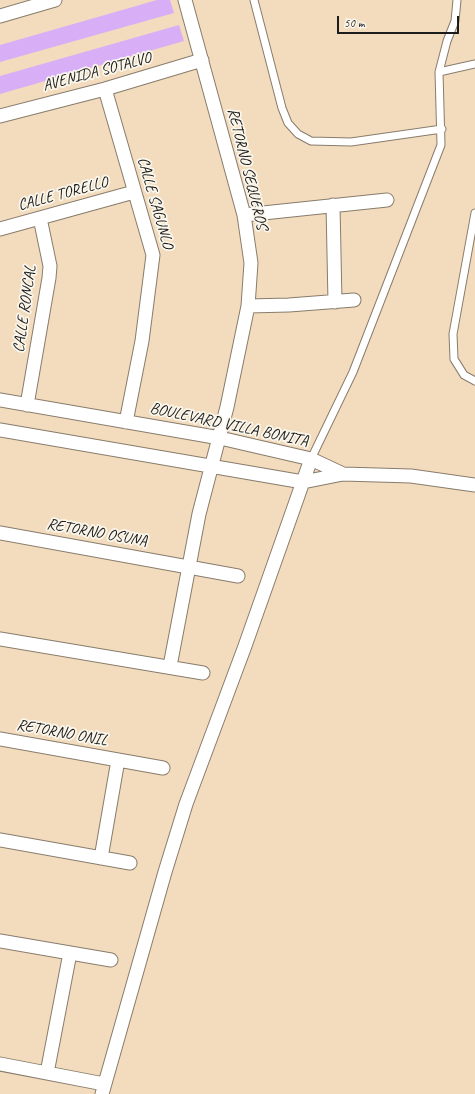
<!DOCTYPE html>
<html>
<head>
<meta charset="utf-8">
<style>
	body { margin:0 }
	#map { position:relative; width:475px; height:1094px; overflow:hidden; background:#f3dcbd; font-family:Caveat,sans-serif }
	canvas { display:block }
	.scale { position:absolute; left:337px; top:16px; width:122px; height:18px; box-sizing:border-box; border:2px solid #1c1c1c; border-top:0; padding-left:5px; font-size:12px; line-height:14px; white-space:nowrap; color:#1c1c1c; -webkit-text-stroke:3px #fbf7ec; paint-order:stroke }
</style>
</head>
<body>
<div id="map">
<canvas width="475" height="1094"></canvas>
<div class="scale">50 m</div>
</div>
<script>
const ctx = document.querySelector('canvas').getContext('2d');
ctx.lineJoin = 'round';
function paint(path, color) { ctx.fillStyle = color; ctx.fill(path, 'evenodd'); }
const poly = rows => new Path2D(rows.map(r => 'M' + r).join(''));
function trace(path, color, width, dash) { ctx.strokeStyle = color; ctx.lineWidth = width; ctx.lineCap = dash ? 'butt' : 'round'; ctx.setLineDash(dash || []); ctx.stroke(path); }
function write(font, color, halo, rows, align = 'center') {
  ctx.font = font + ' Caveat,sans-serif'; ctx.lineWidth = 3.5; ctx.setLineDash([]); ctx.textBaseline = 'middle'; ctx.strokeStyle = halo; ctx.fillStyle = color; for (const [text, x, y, turn = 0] of rows) {
    ctx.save(); ctx.translate(x, y); ctx.rotate((+turn || 0) * Math.PI / 180); ctx.textAlign = isNaN(turn) ? turn : align; if (halo) ctx.strokeText(text, 0, 0); ctx.fillText(text, 0, 0); ctx.restore();
  }
}
paint(poly([
	[157,0,170,0,174,13,0,62,0,45],
	[179,25,184,41,0,94,0,76]
]), '#d8aef6');
const service = poly([
	[254,0,282,108,288,123,298,134,311,141,351,142,442,129],
	[439,72,475,64],
	[475,213,453,334,454,359,464,375,475,381],
	[311,459,353,372,441,145,439,72,447,41,455,21,457,0]
]);
const minor = poly([
	[0,16,55,0],
	[105,89,153,255,142,341,126,422],
	[0,116,105,89,202,60],
	[333,205,335,302],
	[244,215,387,200],
	[0,229,134,192],
	[248,306,289,305,354,300],
	[0,400,220,438,311,459,343,474],
	[27,405,49,278,50,266,40,218],
	[0,430,303,482,343,474,411,476,475,485],
	[0,533,238,576],
	[0,639,203,673],
	[170,666,199,514,227,407,248,306,251,263,244,215,185,0],
	[0,739,163,768],
	[0,840,130,863],
	[101,858,118,760],
	[0,941,111,960],
	[0,1064,104,1084],
	[47,1073,70,953],
	[102,1094,165,872,186,804,245,646,311,459]
]);
trace(service, '#887c6c', 9);
trace(minor, '#887c6c', 15);
trace(service, '#fff', 7);
trace(minor, '#fff', 13);
write('16px', '#1c1c1c', '#fbf7ec', [
	["AVENIDA SOTALVO",97,72,-15],
	["RETORNO SEQUEROS",247,169,76],
	["CALLE TORELLO",63,194,-15],
	["CALLE SAGUNLO",155,203,74],
	["CALLE RONCAL",25,309,-82],
	["BOULEVARD VILLA BONITA",229,425,12],
	["RETORNO OSUNA",97,533,10],
	["RETORNO ONIL",62,733,10]
]);
</script>
</body>
</html>
